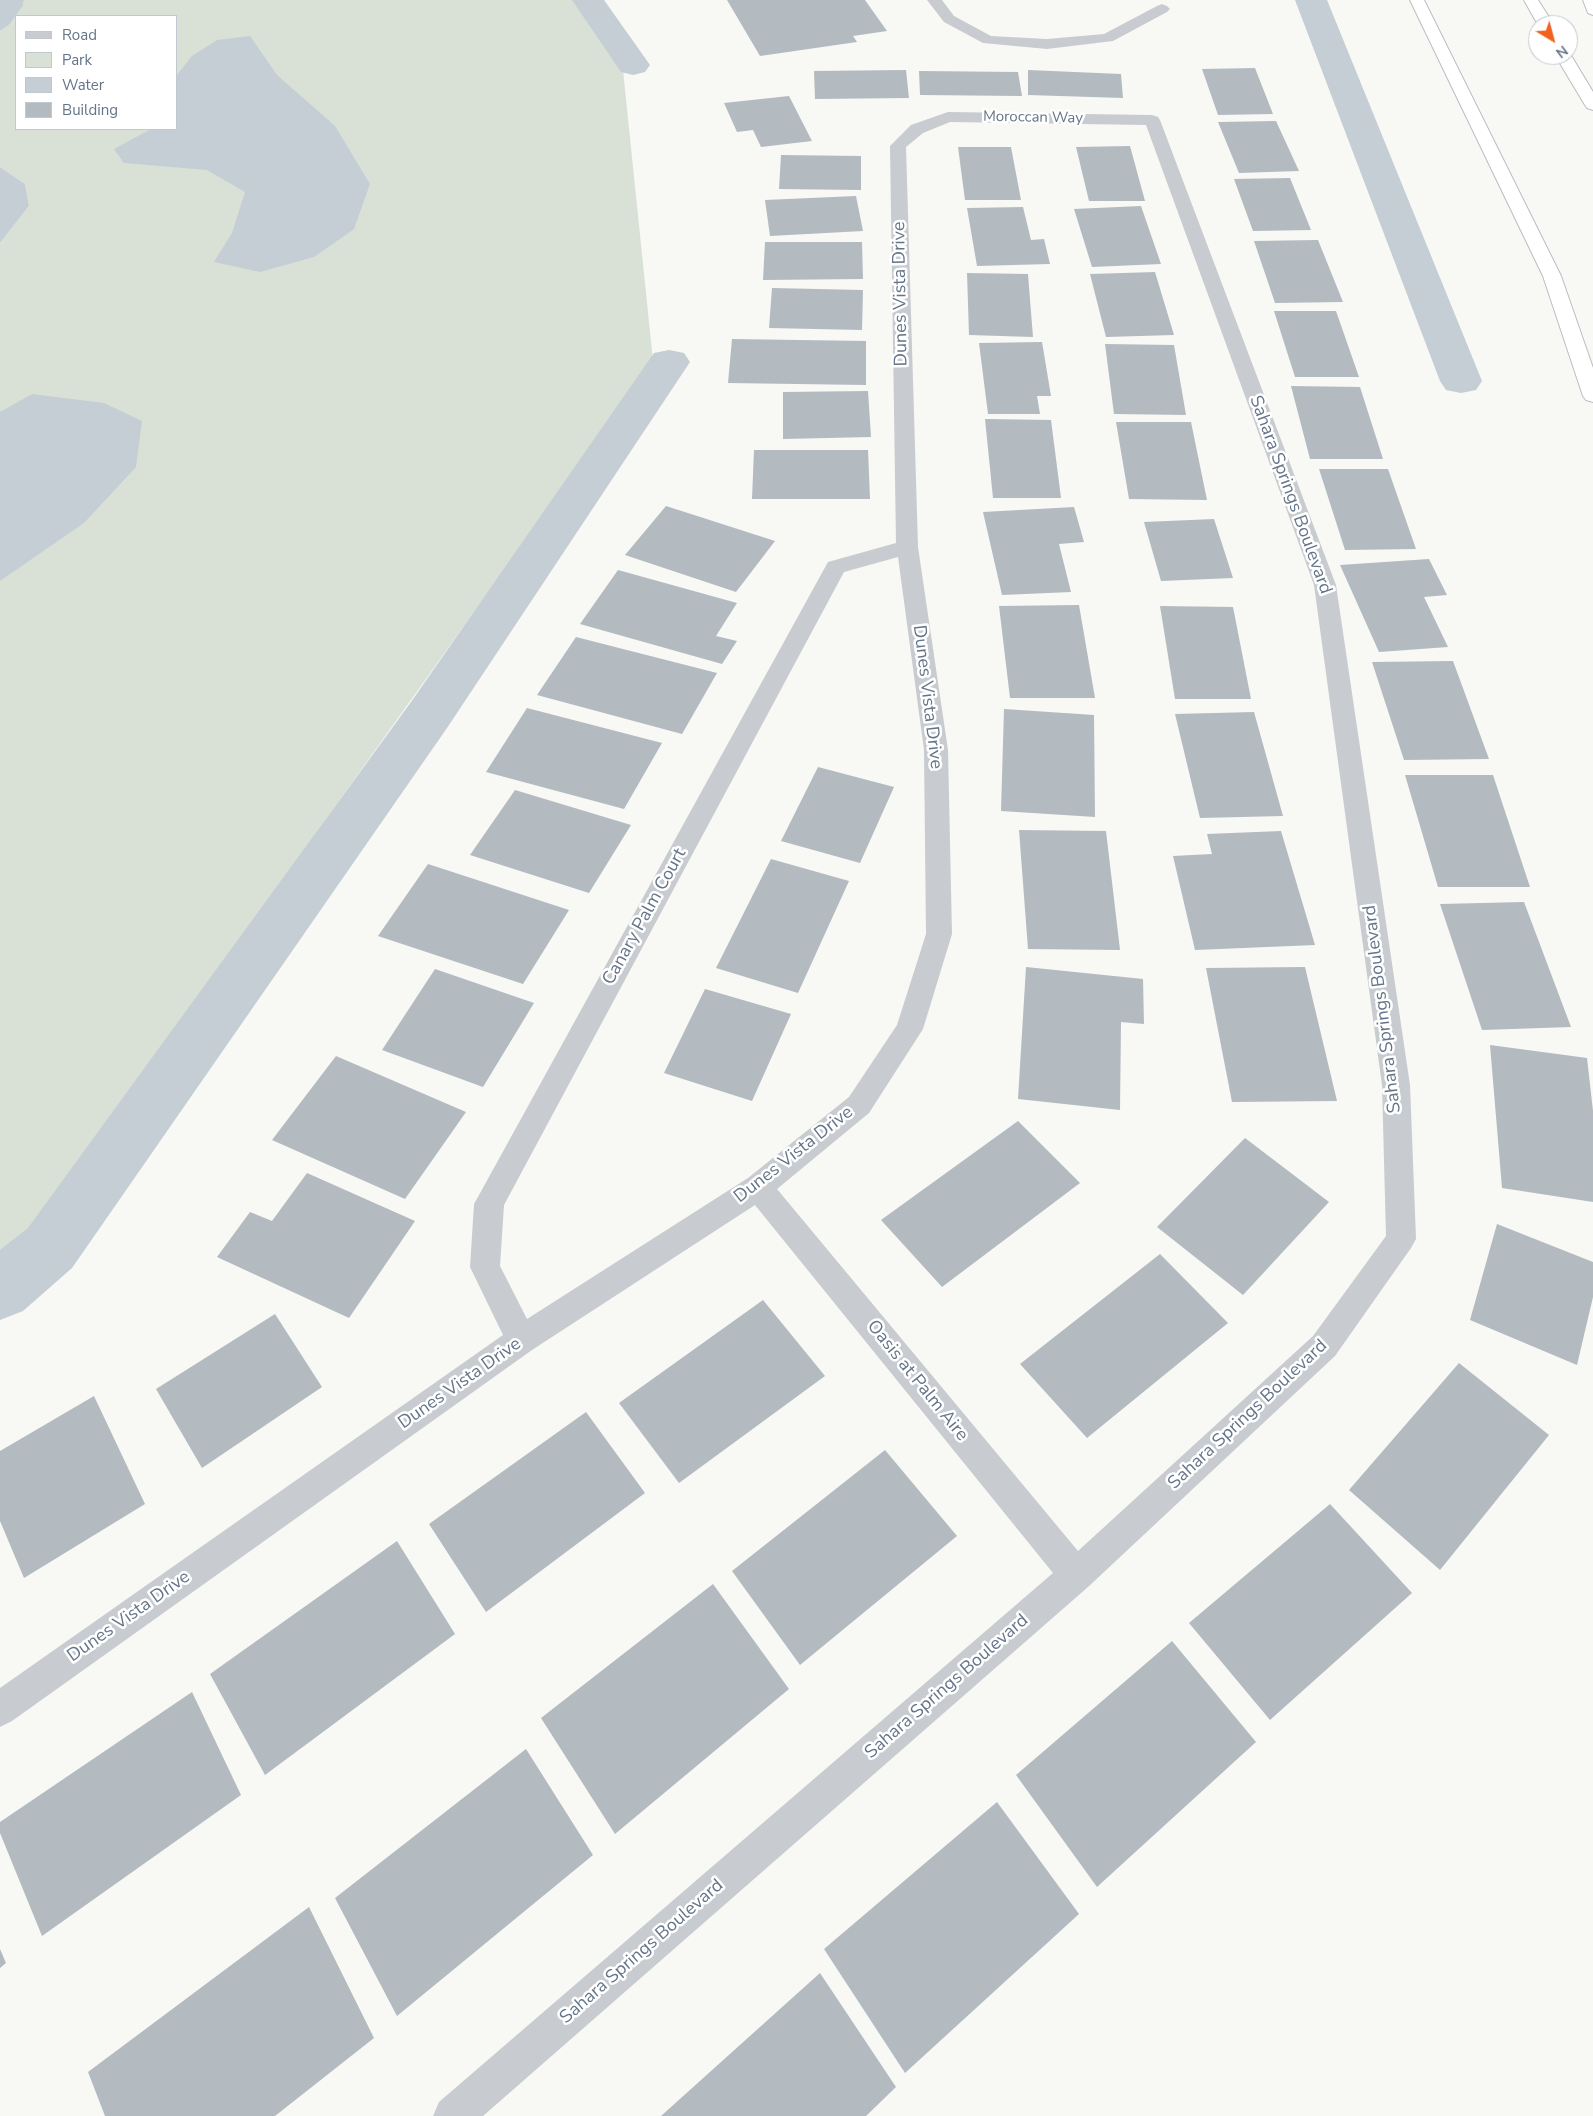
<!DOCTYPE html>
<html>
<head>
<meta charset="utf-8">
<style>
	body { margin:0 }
	#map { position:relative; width:1593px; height:2116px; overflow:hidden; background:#f8f8f5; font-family:"Nunito Sans",sans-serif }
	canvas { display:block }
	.legend { position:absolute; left:15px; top:15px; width:162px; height:115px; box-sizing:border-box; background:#fff; border:1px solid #c1c8d0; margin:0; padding:6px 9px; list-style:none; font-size:15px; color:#657589 }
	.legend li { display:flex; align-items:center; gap:10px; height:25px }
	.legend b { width:25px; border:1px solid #c1c8d0 }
	.north { position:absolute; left:1528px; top:15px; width:50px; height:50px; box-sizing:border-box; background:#fff; border:1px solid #c1c8d0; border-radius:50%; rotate:143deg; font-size:14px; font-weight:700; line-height:20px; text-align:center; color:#657589 }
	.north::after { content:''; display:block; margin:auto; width:18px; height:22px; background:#f0621d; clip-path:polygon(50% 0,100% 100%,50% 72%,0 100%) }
</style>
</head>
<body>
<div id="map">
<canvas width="1593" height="2116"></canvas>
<ul class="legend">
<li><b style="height:6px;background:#c8cbcf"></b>Road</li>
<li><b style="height:14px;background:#d9e1d6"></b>Park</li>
<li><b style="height:14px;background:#c4ced4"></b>Water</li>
<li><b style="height:14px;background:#b3bac0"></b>Building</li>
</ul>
<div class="north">N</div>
</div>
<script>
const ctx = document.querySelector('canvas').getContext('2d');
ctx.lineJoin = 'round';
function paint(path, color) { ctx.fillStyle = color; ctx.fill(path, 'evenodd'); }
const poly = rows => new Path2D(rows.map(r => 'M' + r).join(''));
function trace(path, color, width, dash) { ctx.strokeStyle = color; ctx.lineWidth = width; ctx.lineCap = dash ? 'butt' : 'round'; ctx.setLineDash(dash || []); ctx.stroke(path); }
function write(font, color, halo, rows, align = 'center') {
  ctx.font = font + ' "Nunito Sans",sans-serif'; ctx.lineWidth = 5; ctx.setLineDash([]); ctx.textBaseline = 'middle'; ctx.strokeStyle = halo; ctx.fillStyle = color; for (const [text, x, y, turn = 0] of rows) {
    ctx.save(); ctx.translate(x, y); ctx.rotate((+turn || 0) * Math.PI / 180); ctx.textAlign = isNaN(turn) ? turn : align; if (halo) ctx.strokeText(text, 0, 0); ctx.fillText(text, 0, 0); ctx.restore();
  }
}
paint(poly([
	[24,0,573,0,623,70,653,361,31,1232,0,1259,0,243,29,206,25,184,0,167,0,31,9,25,23,6],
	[16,16,176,16,176,129,16,129]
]), '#d9e1d6');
paint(poly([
	[0,0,24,0,23,6,9,25,0,31],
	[250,36,277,75,335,126,370,184,354,229,314,257,260,272,214,262,232,233,245,192,207,170,124,163,114,149,151,129,176,129,176,76,192,56,217,40],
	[0,167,25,184,29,206,0,243],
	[32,394,104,403,142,421,136,467,84,523,0,581,0,412]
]), '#c4ced4');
paint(poly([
	[572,0,604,0,650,65,645,72,633,75,621,72,572,0],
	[1295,0,1327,0,1482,381,1476,390,1461,393,1446,390,1440,381,1295,0],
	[669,350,684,353,690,362,447,728,72,1268,23,1311,0,1320,0,1250,28,1228,411,702,654,353,669,350]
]), '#c4ced4');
paint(poly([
	[727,0,865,0,887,31,853,36,857,42,760,56],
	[1255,68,1273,114,1218,115,1202,69],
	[906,70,909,98,815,99,814,71],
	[1028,70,1121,74,1123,98,1028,95],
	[919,71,1018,72,1022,96,920,95],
	[789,96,812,141,761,147,753,130,737,132,724,103],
	[1276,121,1299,171,1239,173,1218,122],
	[1130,146,1145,201,1089,201,1076,147],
	[958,147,1011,147,1021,200,965,200],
	[781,155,861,156,861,190,779,189],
	[1290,178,1311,230,1253,231,1234,179],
	[856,196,863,231,770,236,765,200],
	[1141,206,1161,264,1092,267,1074,209],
	[1023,207,1031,240,1044,239,1050,264,977,266,967,208],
	[1318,240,1343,302,1275,303,1254,241],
	[765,242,862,242,863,279,763,280],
	[1155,272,1174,335,1106,337,1090,274],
	[967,273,1028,274,1033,337,969,335],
	[772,288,863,290,862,330,769,328],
	[1274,311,1336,311,1359,377,1295,377],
	[732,339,866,341,866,385,728,383],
	[1042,342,1051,396,1037,396,1040,414,988,414,979,343],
	[1105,344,1174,345,1186,415,1114,414],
	[1291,386,1360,387,1383,459,1310,459],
	[868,391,871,437,783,439,783,392],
	[985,419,1051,420,1061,498,993,498],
	[1116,422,1191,422,1207,500,1129,499],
	[754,450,868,450,870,499,752,499],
	[1319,469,1388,469,1416,549,1345,550],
	[666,506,775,541,736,592,625,555],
	[1074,507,1084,542,1059,544,1071,592,1002,595,983,512],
	[1214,519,1233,578,1161,581,1144,522],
	[1429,559,1447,595,1424,597,1448,647,1379,652,1340,565],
	[618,570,737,603,716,636,737,641,722,664,580,624],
	[1079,605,1095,698,1010,698,999,606],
	[1160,606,1233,607,1251,699,1175,699],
	[576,637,717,673,682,734,537,695],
	[1453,661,1489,759,1404,760,1372,662],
	[527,708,662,743,624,809,486,772],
	[1004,709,1094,715,1095,817,1001,811],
	[1254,712,1283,816,1200,818,1175,714],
	[818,767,894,787,860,863,781,841],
	[1405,775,1493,775,1530,887,1438,887],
	[515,790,631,825,589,893,470,855],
	[1019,830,1106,831,1120,950,1028,949],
	[1281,831,1315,945,1195,950,1173,856,1212,854,1207,834],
	[771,859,849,881,798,993,716,968],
	[428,864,569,910,523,984,378,936],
	[1524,902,1571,1027,1482,1030,1440,904],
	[1026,967,1143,979,1144,1024,1121,1022,1120,1110,1018,1099],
	[1305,967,1337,1101,1232,1102,1206,968],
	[435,969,534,1003,483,1087,382,1050],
	[705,989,791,1014,752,1101,664,1073],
	[1490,1045,1587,1058,1593,1111,1593,1202,1502,1188],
	[336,1056,466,1112,405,1199,272,1140],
	[1018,1121,1080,1183,942,1287,881,1220],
	[1245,1138,1329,1202,1243,1295,1157,1227],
	[307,1173,415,1221,349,1318,217,1257,250,1212,272,1221],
	[1497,1224,1593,1262,1593,1297,1577,1365,1470,1320],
	[1160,1254,1228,1323,1087,1438,1020,1364],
	[763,1300,825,1376,679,1483,619,1403],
	[275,1314,322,1387,202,1468,156,1389],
	[1459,1363,1549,1435,1440,1570,1349,1490],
	[94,1396,145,1504,24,1578,0,1521,0,1451],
	[586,1412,645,1493,486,1612,429,1524],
	[885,1450,957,1536,800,1665,732,1571],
	[1330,1504,1412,1593,1270,1720,1189,1623],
	[397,1541,455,1634,265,1775,210,1674],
	[713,1584,789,1689,615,1834,541,1718],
	[1172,1641,1256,1742,1097,1887,1016,1775],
	[192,1692,241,1795,42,1936,0,1833,0,1822],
	[526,1749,593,1855,397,2016,335,1898],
	[997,1802,1079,1914,905,2073,824,1949],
	[309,1907,374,2038,275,2116,105,2116,88,2072],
	[0,1949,6,1963,0,1968],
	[820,1973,896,2087,866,2116,661,2116]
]), '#b3bac0');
const motorway = poly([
	[1410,0,1424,0,1561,276,1593,368,1593,402,1586,400,1583,396,1543,276,1410,0],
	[1524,0,1538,0,1554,25,1538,25,1524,0],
	[1583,0,1593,0,1593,15,1588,13,1583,0],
	[1569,52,1593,92,1593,110,1587,108,1585,105,1555,55,1568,55,1569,52]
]);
trace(motorway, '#babdc1', 2);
paint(poly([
	[927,0,942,0,954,16,991,36,1047,39,1104,34,1157,6,1162,4,1167,6,1170,9,1167,12,1113,41,1047,49,983,43,944,22,927,0],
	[948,112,1152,115,1158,117,1160,120,1336,585,1410,1085,1416,1239,1411,1248,1335,1356,1088,1587,483,2116,433,2116,439,2102,1053,1573,755,1205,532,1350,12,1721,0,1727,0,1688,503,1335,470,1267,474,1204,479,1195,828,562,896,543,890,146,911,125,948,112],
	[950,122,1146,125,1314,585,1382,1085,1386,1236,1313,1336,1078,1551,777,1189,869,1113,923,1029,952,934,948,750,918,547,906,147,923,133,950,122],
	[898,557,924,750,926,934,897,1025,849,1097,748,1178,527,1319,500,1266,504,1205,844,572,898,557]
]), '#c8cbcf');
paint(motorway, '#fff');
write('15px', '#657589', '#fff', [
	["Moroccan Way",1033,118,1]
]);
write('18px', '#657589', '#fff', [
	["Dunes Vista Drive",901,294,-91],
	["Sahara Springs Boulevard",1290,495,70],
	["Dunes Vista Drive",927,697,83],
	["Canary Palm Court",645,917,-61],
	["Sahara Springs Boulevard",1383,1009,-97],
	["Dunes Vista Drive",794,1155,-38],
	["Oasis at Palm Aire",917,1381,51],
	["Dunes Vista Drive",460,1384,-35],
	["Sahara Springs Boulevard",1248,1415,-43],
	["Dunes Vista Drive",129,1617,-35],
	["Sahara Springs Boulevard",947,1687,-41],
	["Sahara Springs Boulevard",642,1952,-41]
]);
</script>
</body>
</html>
